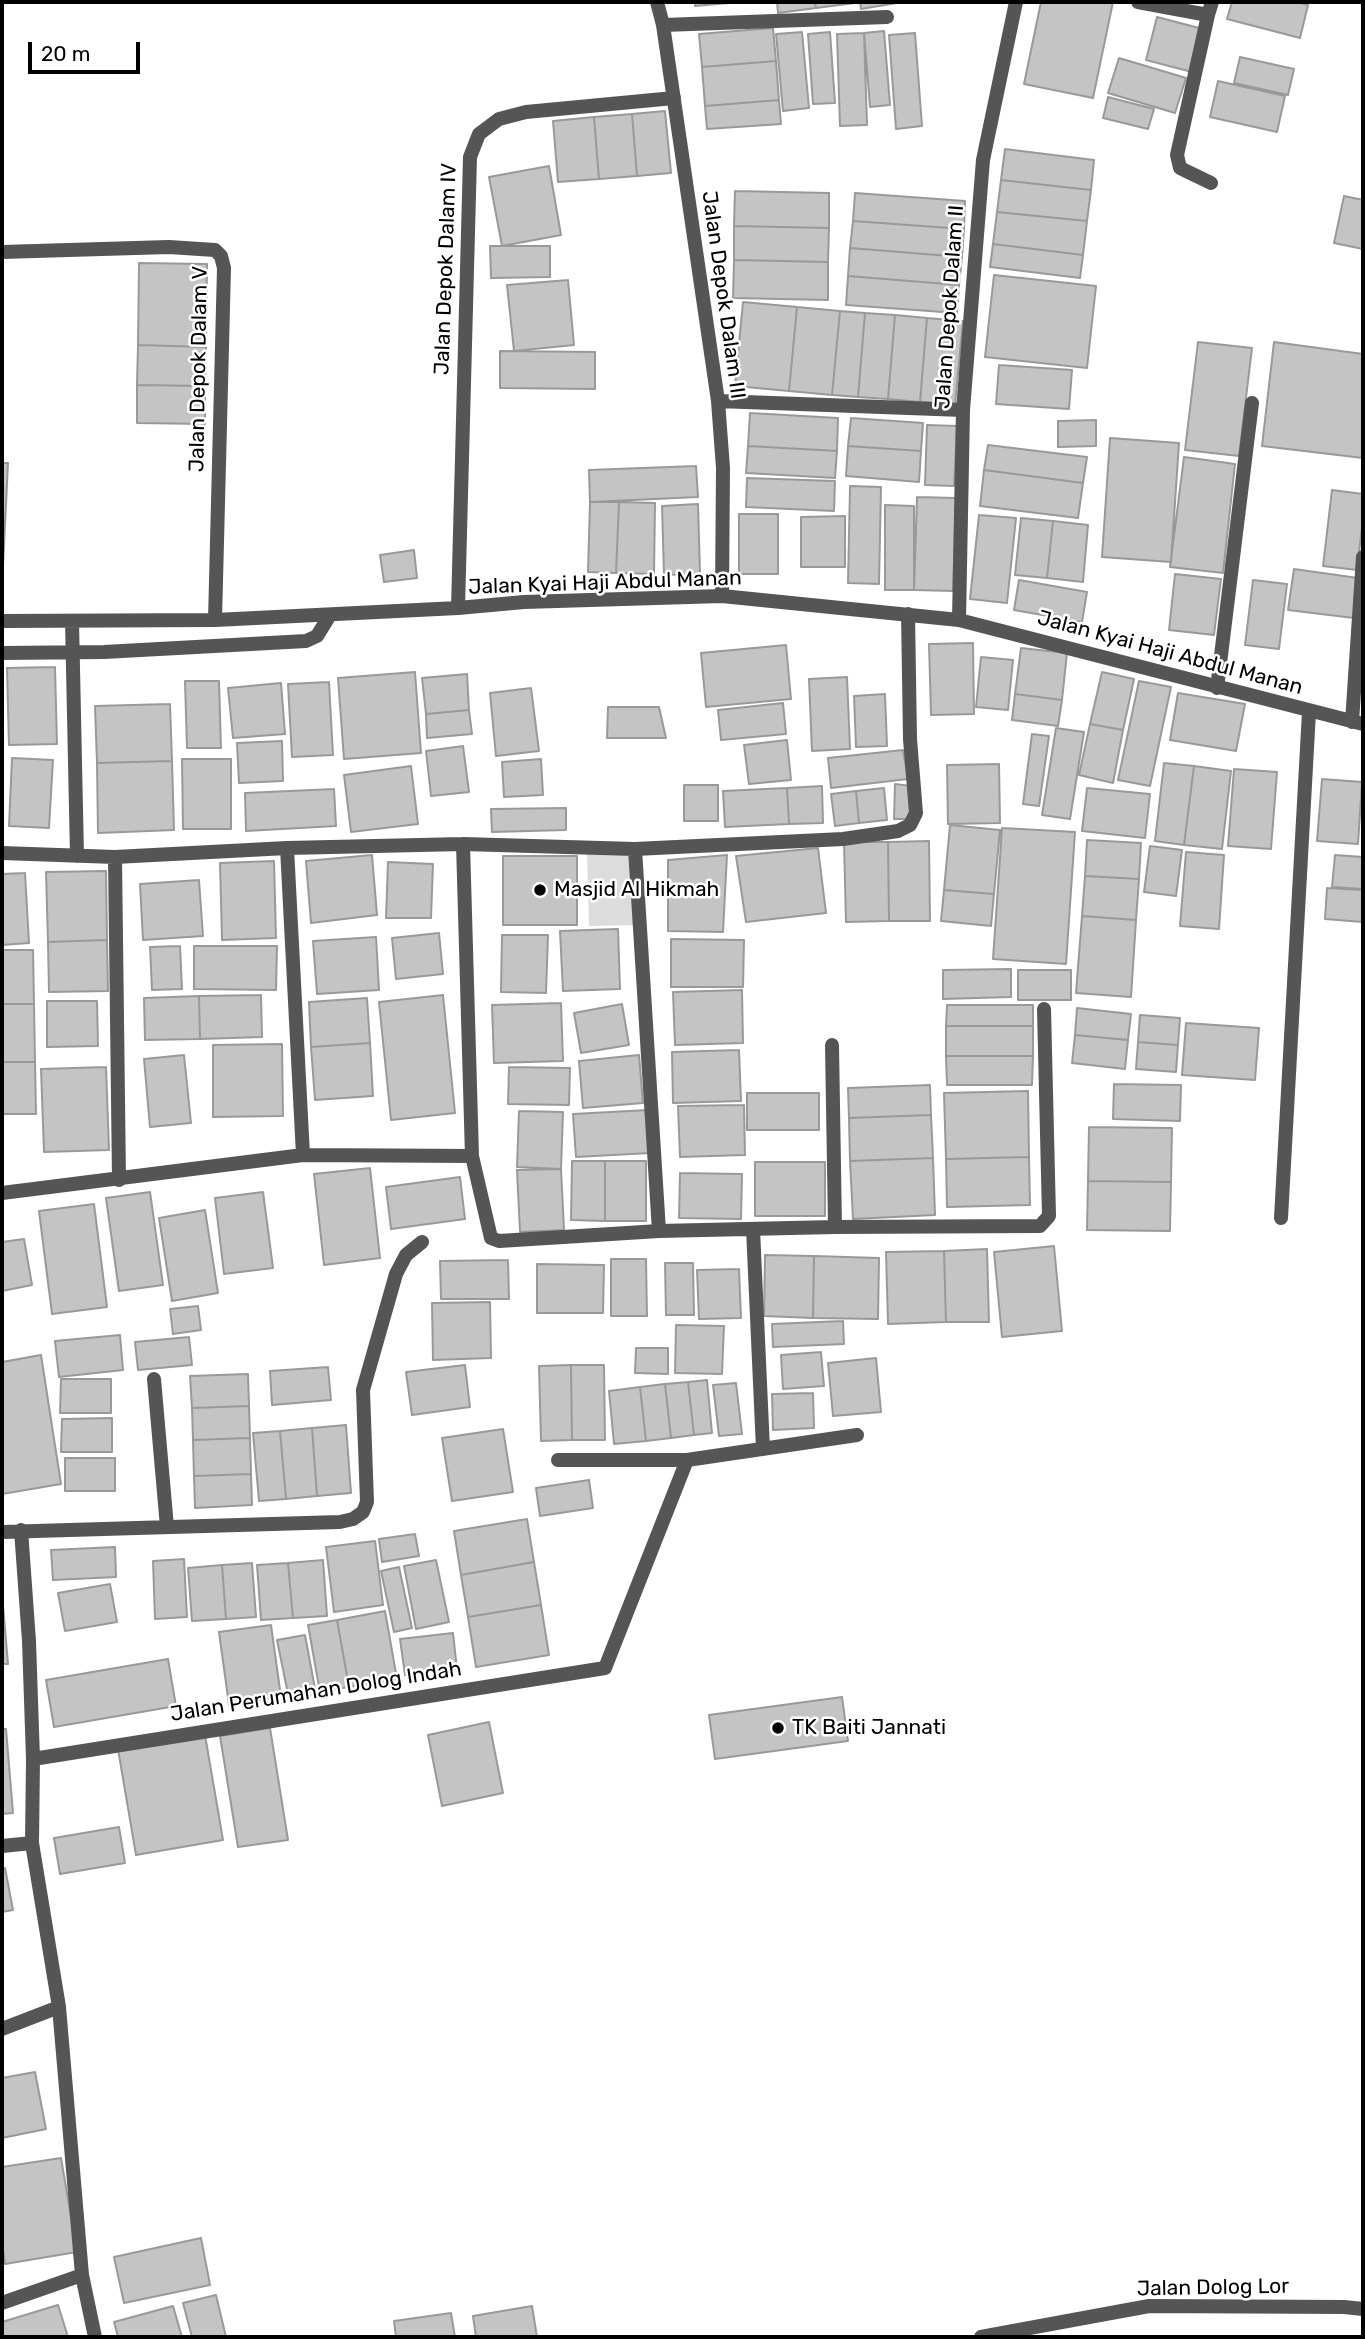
<!DOCTYPE html>
<html>
<head>
<meta charset="utf-8">
<style>
	body { margin:0 }
	#map { position:relative; width:1365px; height:2339px; overflow:hidden; background:#fff; font-family:Rubik,sans-serif }
	canvas { display:block }
	.frame { position:absolute; inset:0; border:4px solid #000; pointer-events:none }
	.scale { position:absolute; left:28px; top:42px; width:112px; height:32px; box-sizing:border-box; border:4px solid #000; border-top:0; padding-left:9px; font-size:21px; line-height:24px; white-space:nowrap; color:#000; -webkit-text-stroke:5px #fff; paint-order:stroke }
</style>
</head>
<body>
<div id="map">
<canvas width="1365" height="2339"></canvas>
<div class="frame"></div>
<div class="scale">20 m</div>
</div>
<script>
const ctx = document.querySelector('canvas').getContext('2d');
ctx.lineJoin = 'round';
function paint(path, color) { ctx.fillStyle = color; ctx.fill(path, 'evenodd'); }
const poly = rows => new Path2D(rows.map(r => 'M' + r).join(''));
function trace(path, color, width, dash) { ctx.strokeStyle = color; ctx.lineWidth = width; ctx.lineCap = dash ? 'butt' : 'round'; ctx.setLineDash(dash || []); ctx.stroke(path); }
function write(font, color, halo, rows, align = 'center') {
  ctx.font = font + ' Rubik,sans-serif'; ctx.lineWidth = 5; ctx.setLineDash([]); ctx.textBaseline = 'middle'; ctx.strokeStyle = halo; ctx.fillStyle = color; for (const [text, x, y, turn = 0] of rows) {
    ctx.save(); ctx.translate(x, y); ctx.rotate((+turn || 0) * Math.PI / 180); ctx.textAlign = isNaN(turn) ? turn : align; if (halo) ctx.strokeText(text, 0, 0); ctx.fillText(text, 0, 0); ctx.restore();
  }
}
paint(poly([
	[640,851,642,925,589,926,587,853]
]), '#dcdcdc');
const building = poly([
	[695,2,740,2,695,6,695,2],
	[777,2,815,2,816,8,778,13,777,2],
	[815,2,855,2,855,3,816,8,815,2],
	[860,2,903,2,861,9,860,2],
	[1041,2,1113,2,1093,98,1024,84,1041,2],
	[1232,2,1296,2,1308,5,1300,38,1227,19,1232,2],
	[1157,17,1203,29,1192,72,1146,60,1157,17],
	[773,28,776,61,702,67,699,34,773,28],
	[884,31,890,105,870,107,864,33,884,31],
	[802,32,809,108,783,111,776,34,802,32],
	[830,32,835,103,813,104,808,34,830,32],
	[864,33,867,125,840,126,837,34,864,33],
	[915,33,922,126,896,129,889,35,915,33],
	[1240,57,1294,69,1288,95,1234,83,1240,57],
	[1119,58,1186,78,1175,113,1108,93,1119,58],
	[776,61,779,100,705,106,702,67,776,61],
	[1218,81,1285,96,1277,132,1210,117,1218,81],
	[1108,97,1154,109,1148,129,1103,118,1108,97],
	[779,100,781,124,707,129,705,106,779,100],
	[665,111,671,173,637,176,632,114,665,111],
	[632,114,637,176,599,179,594,117,632,114],
	[594,117,599,179,558,182,553,121,594,117],
	[1005,149,1094,160,1091,190,1001,180,1005,149],
	[549,166,561,235,502,246,489,177,549,166],
	[1001,180,1091,190,1087,221,997,212,1001,180],
	[735,191,829,193,829,228,734,226,735,191],
	[855,193,965,201,964,229,853,221,855,193],
	[1344,196,1363,200,1363,249,1334,243,1344,196],
	[997,212,1087,221,1083,255,993,244,997,212],
	[853,221,964,229,962,257,850,248,853,221],
	[734,226,829,228,828,262,734,260,734,226],
	[993,244,1083,255,1080,278,990,267,993,244],
	[490,246,550,246,550,277,491,278,490,246],
	[850,248,962,257,959,285,848,276,850,248],
	[734,260,828,262,828,300,733,298,734,260],
	[139,263,207,264,206,347,138,345,139,263],
	[994,275,1096,286,1087,368,985,357,994,275],
	[848,276,959,285,957,313,846,305,848,276],
	[568,280,574,345,514,351,507,285,568,280],
	[743,302,797,307,789,391,735,386,743,302],
	[797,307,840,311,832,395,789,391,797,307],
	[840,311,865,313,858,397,832,395,840,311],
	[865,313,895,315,888,399,858,397,865,313],
	[895,315,927,318,920,402,888,399,895,315],
	[927,318,963,321,955,405,920,402,927,318],
	[1198,342,1252,348,1239,456,1185,450,1198,342],
	[1274,342,1363,354,1363,458,1262,446,1274,342],
	[138,345,206,347,205,386,137,385,138,345],
	[500,351,595,352,595,389,500,388,500,351],
	[999,365,1072,370,1069,409,996,404,999,365],
	[137,385,205,386,205,424,137,423,137,385],
	[750,413,838,418,837,451,748,446,750,413],
	[851,418,923,423,921,451,848,446,851,418],
	[1096,420,1096,446,1058,447,1058,421,1096,420],
	[927,425,957,426,954,486,925,485,927,425],
	[1110,438,1179,443,1171,562,1102,557,1110,438],
	[988,445,1087,457,1083,483,984,470,988,445],
	[748,446,837,451,835,478,746,473,748,446],
	[848,446,921,451,919,482,846,476,848,446],
	[1184,457,1235,464,1223,573,1170,567,1184,457],
	[2,463,8,463,2,587,2,463],
	[696,466,698,497,590,502,589,470,696,466],
	[984,470,1083,483,1078,518,980,506,984,470],
	[747,478,835,481,834,511,746,507,747,478],
	[850,486,881,487,879,584,848,583,850,486],
	[1332,490,1363,494,1363,518,1357,570,1323,566,1332,490],
	[917,497,956,498,953,591,914,590,917,497],
	[590,502,619,502,616,573,588,572,590,502],
	[619,502,655,503,654,574,616,573,619,502],
	[698,504,700,574,664,575,662,506,698,504],
	[885,505,914,506,914,590,885,590,885,505],
	[739,514,778,514,778,574,739,574,739,514],
	[979,515,1016,518,1007,603,970,599,979,515],
	[845,516,845,567,801,567,801,517,845,516],
	[1021,518,1053,521,1047,578,1015,575,1021,518],
	[1053,521,1088,525,1083,582,1047,578,1053,521],
	[414,550,417,578,384,582,380,555,414,550],
	[1294,569,1358,578,1354,618,1288,610,1294,569],
	[1175,574,1221,579,1214,635,1169,630,1175,574],
	[1019,580,1087,592,1082,622,1014,610,1019,580],
	[1253,580,1287,584,1279,649,1245,645,1253,580],
	[973,643,974,714,931,715,929,644,973,643],
	[786,645,791,699,706,707,701,653,786,645],
	[1021,648,1067,653,1062,700,1015,694,1021,648],
	[981,657,1013,660,1008,710,976,707,981,657],
	[55,667,57,744,9,745,7,668,55,667],
	[415,672,421,753,344,759,338,678,415,672],
	[1102,672,1134,679,1123,730,1090,724,1102,672],
	[467,674,469,710,426,714,422,678,467,674],
	[847,677,850,749,812,751,809,679,847,677],
	[185,681,219,681,221,748,187,748,185,681],
	[1139,681,1171,687,1150,786,1118,780,1139,681],
	[329,682,333,755,292,757,288,684,329,682],
	[281,683,285,734,233,738,228,688,281,683],
	[531,688,539,751,496,756,490,693,531,688],
	[1178,693,1245,704,1236,751,1170,740,1178,693],
	[885,694,887,746,856,747,854,696,885,694],
	[1015,694,1062,700,1058,726,1012,720,1015,694],
	[783,703,786,734,721,740,718,710,783,703],
	[170,704,172,761,97,763,95,706,170,704],
	[608,707,659,707,666,738,607,738,608,707],
	[469,710,472,734,427,738,426,714,469,710],
	[1090,724,1123,730,1113,783,1079,775,1090,724],
	[1056,728,1084,732,1070,819,1042,815,1056,728],
	[1032,734,1049,736,1039,806,1023,804,1032,734],
	[787,740,791,780,749,784,744,745,787,740],
	[282,741,283,781,239,783,237,743,282,741],
	[463,746,469,792,431,796,426,751,463,746],
	[903,750,908,779,831,788,828,758,903,750],
	[12,758,53,760,49,828,9,826,12,758],
	[182,759,231,759,231,829,183,829,182,759],
	[541,759,543,795,504,797,502,762,541,759],
	[172,761,174,830,98,833,97,763,172,761],
	[1164,763,1194,766,1184,845,1155,841,1164,763],
	[999,764,1000,823,948,824,947,765,999,764],
	[411,766,418,824,351,832,344,775,411,766],
	[1194,766,1231,771,1222,849,1184,845,1194,766],
	[1234,769,1277,772,1271,849,1228,846,1234,769],
	[1322,779,1362,782,1358,844,1317,841,1322,779],
	[895,784,911,786,912,819,894,819,895,784],
	[684,785,718,785,718,821,684,821,684,785],
	[822,786,823,823,789,824,787,788,822,786],
	[787,788,789,824,725,827,723,791,787,788],
	[884,788,887,820,859,823,856,791,884,788],
	[1087,788,1150,794,1145,838,1082,831,1087,788],
	[334,789,336,826,246,831,245,793,334,789],
	[856,791,859,823,835,826,831,794,856,791],
	[566,808,566,830,492,832,491,809,566,808],
	[950,825,1000,830,994,894,944,890,950,825],
	[1002,828,1075,832,1066,964,993,959,1002,828],
	[1087,840,1141,843,1139,879,1085,876,1087,840],
	[929,841,930,921,889,921,888,842,929,841],
	[844,842,888,842,889,921,846,922,844,842],
	[1150,846,1182,850,1176,896,1144,892,1150,846],
	[818,848,826,913,746,922,736,856,818,848],
	[1186,852,1224,855,1219,929,1180,926,1186,852],
	[372,855,377,915,311,923,306,861,372,855],
	[727,855,723,932,668,931,668,860,727,855],
	[1335,855,1363,857,1363,889,1332,887,1335,855],
	[503,856,577,856,577,925,503,925,503,856],
	[274,861,276,938,222,940,220,863,274,861],
	[388,862,433,864,431,918,386,918,388,862],
	[106,871,107,940,48,942,46,872,106,871],
	[25,873,29,943,2,945,2,874,25,873],
	[1085,876,1139,879,1136,920,1082,916,1085,876],
	[199,880,203,936,143,940,140,884,199,880],
	[1327,888,1363,890,1363,922,1325,919,1327,888],
	[944,890,994,894,991,926,941,921,944,890],
	[1082,916,1136,920,1131,997,1076,993,1082,916],
	[618,929,620,989,563,991,560,931,618,929],
	[439,933,443,974,396,979,392,938,439,933],
	[502,935,548,935,546,993,501,992,502,935],
	[376,937,379,990,317,994,313,941,376,937],
	[671,939,744,940,743,987,671,987,671,939],
	[107,940,108,991,49,992,48,942,107,940],
	[180,946,182,989,152,990,150,947,180,946],
	[194,946,277,946,276,990,194,989,194,946],
	[2,950,33,950,34,1004,2,1004,2,950],
	[1011,969,1011,997,943,999,943,970,1011,969],
	[1018,970,1071,970,1071,1000,1018,1000,1018,970],
	[742,990,743,1043,675,1045,673,992,742,990],
	[261,995,262,1037,200,1039,199,996,261,995],
	[443,995,455,1113,391,1120,379,1002,443,995],
	[199,996,200,1039,145,1040,144,998,199,996],
	[367,998,370,1043,311,1047,309,1002,367,998],
	[47,1001,97,1001,98,1046,47,1047,47,1001],
	[561,1003,563,1061,494,1063,492,1005,561,1003],
	[2,1004,34,1004,35,1062,2,1062,2,1004],
	[622,1004,629,1045,581,1053,574,1013,622,1004],
	[947,1005,1033,1005,1033,1026,946,1026,947,1005],
	[1077,1008,1131,1014,1128,1040,1075,1035,1077,1008],
	[1140,1015,1180,1018,1178,1045,1138,1042,1140,1015],
	[1186,1023,1259,1028,1255,1080,1182,1075,1186,1023],
	[946,1026,1033,1026,1033,1056,946,1056,946,1026],
	[1075,1035,1128,1040,1125,1069,1072,1063,1075,1035],
	[1138,1042,1178,1045,1176,1072,1136,1069,1138,1042],
	[370,1043,373,1096,315,1100,311,1047,370,1043],
	[282,1044,283,1116,213,1117,213,1045,282,1044],
	[739,1050,741,1101,673,1103,672,1052,739,1050],
	[184,1055,191,1123,150,1127,144,1059,184,1055],
	[639,1055,643,1103,583,1108,579,1061,639,1055],
	[946,1056,1033,1056,1032,1085,947,1085,946,1056],
	[2,1062,35,1062,36,1114,2,1114,2,1062],
	[106,1067,109,1150,44,1152,41,1069,106,1067],
	[509,1067,570,1068,569,1105,508,1104,509,1067],
	[1114,1084,1181,1085,1180,1121,1113,1119,1114,1084],
	[930,1085,931,1115,849,1118,848,1088,930,1085],
	[1028,1091,1029,1157,946,1159,944,1093,1028,1091],
	[747,1093,819,1093,819,1130,747,1130,747,1093],
	[744,1105,745,1155,680,1157,678,1106,744,1105],
	[648,1110,650,1153,576,1157,573,1114,648,1110],
	[519,1111,563,1112,561,1169,517,1167,519,1111],
	[931,1115,933,1158,850,1161,849,1118,931,1115],
	[1089,1127,1172,1128,1171,1182,1088,1181,1089,1127],
	[1029,1157,1030,1205,947,1207,946,1159,1029,1157],
	[933,1158,935,1215,853,1219,850,1161,933,1158],
	[572,1161,605,1161,605,1221,571,1220,572,1161],
	[605,1161,646,1161,646,1221,605,1221,605,1161],
	[755,1162,825,1162,825,1216,755,1216,755,1162],
	[370,1168,380,1258,324,1265,314,1174,370,1168],
	[561,1169,564,1230,520,1232,517,1170,561,1169],
	[680,1173,742,1174,741,1219,679,1218,680,1173],
	[460,1177,465,1219,391,1229,386,1187,460,1177],
	[1088,1181,1171,1182,1170,1231,1087,1230,1088,1181],
	[150,1192,163,1285,119,1291,106,1198,150,1192],
	[263,1192,273,1268,224,1274,215,1198,263,1192],
	[94,1204,107,1307,52,1314,39,1211,94,1204],
	[205,1210,218,1293,172,1301,159,1218,205,1210],
	[24,1239,32,1285,2,1291,2,1242,24,1239],
	[1054,1246,1062,1331,1002,1337,994,1252,1054,1246],
	[987,1249,989,1322,946,1322,944,1251,987,1249],
	[944,1251,946,1322,888,1324,886,1252,944,1251],
	[765,1255,814,1256,813,1318,764,1316,765,1255],
	[814,1256,879,1258,878,1319,813,1318,814,1256],
	[611,1259,646,1259,647,1316,611,1316,611,1259],
	[508,1260,509,1299,441,1299,440,1261,508,1260],
	[665,1263,693,1263,694,1315,666,1315,665,1263],
	[537,1264,604,1265,603,1313,537,1313,537,1264],
	[739,1269,741,1318,699,1319,697,1270,739,1269],
	[490,1302,491,1358,433,1360,432,1303,490,1302],
	[198,1306,201,1330,173,1334,170,1309,198,1306],
	[843,1321,844,1344,773,1347,772,1324,843,1321],
	[676,1325,724,1326,722,1374,675,1373,676,1325],
	[120,1335,123,1370,59,1377,55,1341,120,1335],
	[189,1337,192,1365,138,1370,135,1342,189,1337],
	[636,1348,668,1348,668,1374,635,1373,636,1348],
	[821,1352,824,1386,783,1389,781,1355,821,1352],
	[41,1355,61,1484,2,1494,2,1362,41,1355],
	[876,1358,881,1412,833,1416,828,1363,876,1358],
	[465,1365,470,1407,412,1415,406,1372,465,1365],
	[571,1365,572,1440,541,1441,539,1366,571,1365],
	[571,1365,604,1365,605,1440,572,1440,571,1365],
	[328,1367,331,1400,272,1405,270,1371,328,1367],
	[248,1374,249,1406,192,1408,190,1376,248,1374],
	[61,1379,111,1379,111,1413,60,1413,61,1379],
	[707,1380,712,1433,694,1435,688,1382,707,1380],
	[688,1382,694,1435,671,1438,665,1384,688,1382],
	[736,1383,742,1434,719,1436,713,1385,736,1383],
	[665,1384,671,1438,646,1441,640,1387,665,1384],
	[640,1387,646,1441,614,1444,609,1391,640,1387],
	[813,1393,814,1428,773,1430,772,1394,813,1393],
	[249,1406,250,1438,193,1440,192,1408,249,1406],
	[112,1418,112,1452,61,1452,62,1419,112,1418],
	[346,1425,351,1493,317,1496,312,1428,346,1425],
	[312,1428,317,1496,286,1499,280,1431,312,1428],
	[503,1429,513,1492,452,1501,442,1438,503,1429],
	[280,1431,286,1499,259,1501,253,1433,280,1431],
	[250,1438,251,1474,194,1476,193,1440,250,1438],
	[65,1458,115,1458,115,1491,65,1491,65,1458],
	[251,1474,252,1505,195,1508,194,1476,251,1474],
	[589,1480,593,1508,540,1516,536,1488,589,1480],
	[527,1519,534,1562,461,1575,454,1531,527,1519],
	[415,1534,419,1556,382,1562,379,1539,415,1534],
	[375,1541,383,1605,334,1612,326,1547,375,1541],
	[115,1547,116,1577,53,1580,51,1550,115,1547],
	[184,1559,187,1617,155,1619,153,1561,184,1559],
	[323,1560,327,1616,293,1618,288,1563,323,1560],
	[436,1560,449,1622,416,1629,404,1566,436,1560],
	[534,1562,541,1605,468,1617,461,1575,534,1562],
	[252,1563,256,1617,226,1619,222,1565,252,1563],
	[288,1563,293,1618,261,1620,257,1565,288,1563],
	[222,1565,226,1619,192,1621,188,1568,222,1565],
	[399,1567,412,1628,394,1632,381,1571,399,1567],
	[110,1584,117,1622,65,1631,58,1593,110,1584],
	[2,1594,8,1664,2,1664,2,1594],
	[541,1605,549,1655,476,1667,468,1617,541,1605],
	[385,1611,397,1679,349,1687,337,1620,385,1611],
	[337,1620,349,1687,320,1692,308,1625,337,1620],
	[271,1625,281,1697,229,1705,219,1632,271,1625],
	[453,1633,457,1669,405,1675,400,1639,453,1633],
	[305,1635,316,1694,289,1699,277,1640,305,1635],
	[168,1659,176,1706,54,1727,46,1680,168,1659],
	[842,1697,848,1741,715,1759,709,1715,842,1697],
	[489,1722,503,1793,442,1806,428,1735,489,1722],
	[270,1728,288,1840,238,1847,220,1736,270,1728],
	[2,1729,6,1729,13,1813,2,1814,2,1729],
	[205,1735,223,1840,136,1855,118,1749,205,1735],
	[119,1827,125,1863,60,1874,54,1838,119,1827],
	[2,1868,5,1868,13,1910,2,1912,2,1868],
	[35,2072,46,2129,2,2138,2,2078,35,2072],
	[61,2158,77,2252,5,2264,2,2242,2,2167,61,2158],
	[201,2238,210,2285,124,2303,114,2257,201,2238],
	[216,2295,226,2337,192,2337,183,2303,216,2295],
	[58,2305,68,2337,2,2337,2,2322,58,2305],
	[173,2306,182,2337,118,2337,114,2322,173,2306],
	[532,2306,537,2337,476,2337,473,2316,532,2306],
	[451,2313,455,2337,396,2337,394,2321,451,2313]
]);
paint(building, '#c4c4c4');
trace(building, '#999', 2);
trace(poly([
	[657,2,663,25,718,401,723,468,722,596],
	[1138,2,1208,15,1212,2],
	[1208,15,1177,155,1180,168,1211,183],
	[663,25,887,17],
	[2,252,169,247,215,250,221,256,224,268,215,620],
	[718,401,963,410],
	[458,608,470,157,479,134,499,119,526,112,674,98],
	[959,620,963,410,983,160,1016,2],
	[2,621,215,620,458,608,524,602,722,596,959,620,1363,724],
	[72,621,77,856],
	[2,653,104,652,306,641,317,636,330,615],
	[1217,688,1252,403],
	[1352,722,1363,557],
	[463,844,472,1156,491,1238,499,1241,659,1231,835,1227,1040,1226,1049,1216,1044,1009],
	[287,848,303,1155],
	[635,849,659,1231],
	[2,853,115,857,287,848,463,844,635,849,843,839,898,831,910,825,916,813,910,739,908,614],
	[115,857,119,1180],
	[832,1045,835,1227],
	[2,1193,303,1155,472,1156],
	[1281,1218,1309,712],
	[753,1229,763,1449],
	[154,1379,167,1527],
	[558,1460,687,1460,857,1435],
	[21,1530,29,1641,33,1759,32,1843,59,2007,82,2275,95,2337],
	[2,1532,340,1522,353,1519,363,1512,367,1502,363,1390,396,1274,406,1255,422,1242],
	[33,1759,605,1668,687,1460],
	[2,1846,32,1843],
	[2,2029,59,2007],
	[2,2303,82,2275],
	[981,2337,1149,2306,1344,2307,1363,2309]
]), '#555', 14);
for (const [x, y, r, color] of [
	[540,890,7,"#000"],
	[778,1728,7,"#000"]
]) { const dot = new Path2D(); dot.arc(x, y, r, 0, 2 * Math.PI); ctx.fillStyle = color; ctx.fill(dot); trace(dot, '#fff', 2.5); }
write('21px', '#000', '#fff', [
	["Jalan Depok Dalam IV",446,269,-88],
	["Jalan Depok Dalam III",723,295,82],
	["Jalan Depok Dalam II",950,307,-86],
	["Jalan Depok Dalam V",199,369,-89],
	["Jalan Kyai Haji Abdul Manan",605,583,-2],
	["Jalan Kyai Haji Abdul Manan",1170,653,15],
	["Jalan Perumahan Dolog Indah",316,1692,-9],
	["Jalan Dolog Lor",1213,2288,-1]
]);
write('21px', '#000', '#fff', [
	["Masjid Al Hikmah",554,890],
	["TK Baiti Jannati",792,1728]
], 'left');
</script>
</body>
</html>
